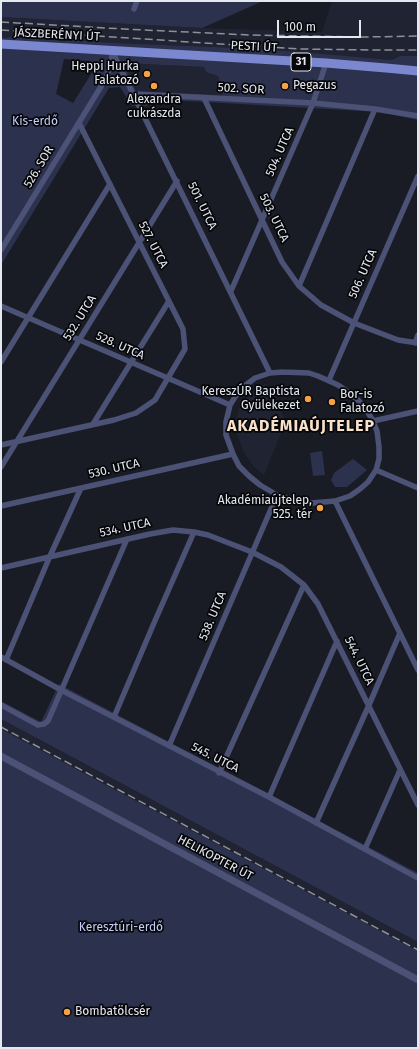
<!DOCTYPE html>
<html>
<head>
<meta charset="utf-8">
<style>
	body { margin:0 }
	#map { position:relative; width:419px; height:1049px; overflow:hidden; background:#1a1c25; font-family:"Fira Sans",sans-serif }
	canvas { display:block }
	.frame { position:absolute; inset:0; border:2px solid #e6e8ef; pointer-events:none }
	.scale { position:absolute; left:277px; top:20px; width:84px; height:18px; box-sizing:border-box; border:2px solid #e6e8ef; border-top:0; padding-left:5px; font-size:12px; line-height:14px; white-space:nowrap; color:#e6e8ef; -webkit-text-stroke:3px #06070a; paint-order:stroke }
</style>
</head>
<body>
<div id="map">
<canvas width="419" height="1049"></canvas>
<div class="frame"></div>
<div class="scale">100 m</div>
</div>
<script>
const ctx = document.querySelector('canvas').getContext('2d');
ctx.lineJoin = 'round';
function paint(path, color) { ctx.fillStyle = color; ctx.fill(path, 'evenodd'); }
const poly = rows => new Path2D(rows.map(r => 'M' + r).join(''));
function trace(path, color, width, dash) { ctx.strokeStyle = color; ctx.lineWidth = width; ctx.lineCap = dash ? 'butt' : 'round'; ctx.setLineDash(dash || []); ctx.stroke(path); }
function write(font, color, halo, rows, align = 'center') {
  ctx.font = font + ' "Fira Sans",sans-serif'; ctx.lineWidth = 3.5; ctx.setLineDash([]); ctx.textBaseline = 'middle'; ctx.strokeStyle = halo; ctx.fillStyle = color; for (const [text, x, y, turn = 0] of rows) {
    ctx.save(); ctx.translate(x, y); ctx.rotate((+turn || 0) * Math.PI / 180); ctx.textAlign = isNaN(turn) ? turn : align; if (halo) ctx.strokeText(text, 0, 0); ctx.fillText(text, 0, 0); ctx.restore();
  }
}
paint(poly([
	[332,1,418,1,418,56,400,56,392,60,300,52,239,48,114,43,73,40,66,41,9,37,6,38,1,37,1,17,202,28,322,32],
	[124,63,204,67,206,72,218,76,223,95,136,91],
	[265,384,286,421,264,475,254,467,244,453,237,434,236,423,239,409,244,401,253,392],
	[1,719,418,942,418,951,1,729]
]), '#202332');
paint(poly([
	[1,1,263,1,202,28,1,17],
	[1,37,6,38,9,37,66,41,73,40,114,43,239,48,300,52,392,60,400,56,418,56,418,120,380,112,152,99,147,106,132,106,120,87,109,88,1,265],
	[64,59,90,61,95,68,73,103,56,94],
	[124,63,204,67,206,72,218,76,223,95,136,91],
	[322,451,325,475,313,476,310,453],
	[353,459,367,470,347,487,335,487,331,480,334,473],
	[59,684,418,873,418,942,1,719,1,701,41,722],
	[1,729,418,951,418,1048,1,1048]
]), '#2c314e');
trace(poly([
	[134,9,137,1],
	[112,51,270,373],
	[105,80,126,80],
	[133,94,313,103,375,109,418,116],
	[204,98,282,262,299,286,321,305,354,323,398,340,418,343],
	[1,250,105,80,111,65,112,53],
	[299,286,375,109],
	[231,291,313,103,326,63],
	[1,306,230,405],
	[415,343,418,335],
	[1,362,110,184],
	[283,372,309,373,318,376,338,385,348,392,359,401,366,409,373,421,377,431,379,447,379,459,376,470,368,482,360,489,350,496,335,501,312,503,300,502,277,495,260,485,249,476,239,466,233,454,226,435,226,422,230,405,237,394,246,385,255,378,270,373,283,372],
	[329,380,418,176],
	[373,421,418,411],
	[93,424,169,301],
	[1,445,114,420,136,413,155,400,185,349,183,329,79,123],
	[1,467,177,181],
	[376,470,418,488],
	[335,501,418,670],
	[1,506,233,454],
	[1,568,150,534,173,530,194,532,208,535,252,552,281,567,304,585,318,604,418,805],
	[1,657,61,690,269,797,418,878],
	[6,660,50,556,81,488],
	[1,705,38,725,44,724,48,721,127,539],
	[114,717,154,623,194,532],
	[169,746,277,495],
	[219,773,304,585],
	[269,797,337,641],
	[316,823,369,705,400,633],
	[365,849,400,770]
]), '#4c5275', 5.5);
trace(poly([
	[1,756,418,980]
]), '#4c5275', 7);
trace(poly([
	[1,44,326,63,386,68,418,71]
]), '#7b88d0', 9);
trace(poly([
	[1,22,124,29,249,35,365,37,418,36],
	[1,30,301,49,376,50,418,50],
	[1,727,418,950]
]), '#8f9199', 1.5, [8, 4]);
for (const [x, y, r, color] of [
	[147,74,4,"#f5a246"],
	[154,86,4,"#f5a246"],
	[285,86,4,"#f5a246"],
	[308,399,4,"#f5a246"],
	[332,402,4,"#f5a246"],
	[320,508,4,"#f5a246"],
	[67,1012,4,"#f5a246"]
]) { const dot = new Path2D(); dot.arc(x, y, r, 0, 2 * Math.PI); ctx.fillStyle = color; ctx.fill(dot); trace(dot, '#06070a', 1.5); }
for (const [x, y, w] of [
	[301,62,20]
]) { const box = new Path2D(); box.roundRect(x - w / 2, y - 9, w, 18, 3); ctx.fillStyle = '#06070a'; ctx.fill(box); trace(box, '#e6e8ef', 1); }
write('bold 11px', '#e6e8ef', null, [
	["31",301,62]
]);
write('12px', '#e6e8ef', '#06070a', [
	["JÁSZBERÉNYI ÚT",57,35,3],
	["PESTI ÚT",254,47,3],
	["502. SOR",241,89,3],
	["504. UTCA",280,152,-66],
	["526. SOR",39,167,-59],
	["501. UTCA",202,206,64],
	["503. UTCA",274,218,64],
	["527. UTCA",153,245,63],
	["506. UTCA",363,274,-66],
	["532. UTCA",80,318,-58],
	["528. UTCA",120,346,24],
	["530. UTCA",114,469,-13],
	["534. UTCA",125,528,-12],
	["538. UTCA",213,616,-67],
	["544. UTCA",359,661,64],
	["545. UTCA",215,758,27],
	["HELIKOPTER ÚT",215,858,28]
]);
write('12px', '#e6e8ef', '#06070a', [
	["Heppi Hurka",139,67],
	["Falatozó",139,81],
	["Pegazus",293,86,"left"],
	["Alexandra",154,100,"center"],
	["cukrászda",154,114,"center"],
	["KereszÚR Baptista",300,392],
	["Gyülekezet",300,406],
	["Bor-is",340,395,"left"],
	["Falatozó",340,409,"left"],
	["Akadémiaújtelep,",312,501],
	["525. tér",312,515],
	["Bombatölcsér",75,1012,"left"]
], 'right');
write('12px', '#c5cef8', '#06070a', [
	["Kis-erdő",35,122],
	["Keresztúri-erdő",121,928]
]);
ctx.letterSpacing = '1px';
write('bold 16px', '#f8e0c9', '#06070a', [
	["AKADÉMIAÚJTELEP",301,427]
]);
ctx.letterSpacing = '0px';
</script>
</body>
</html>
